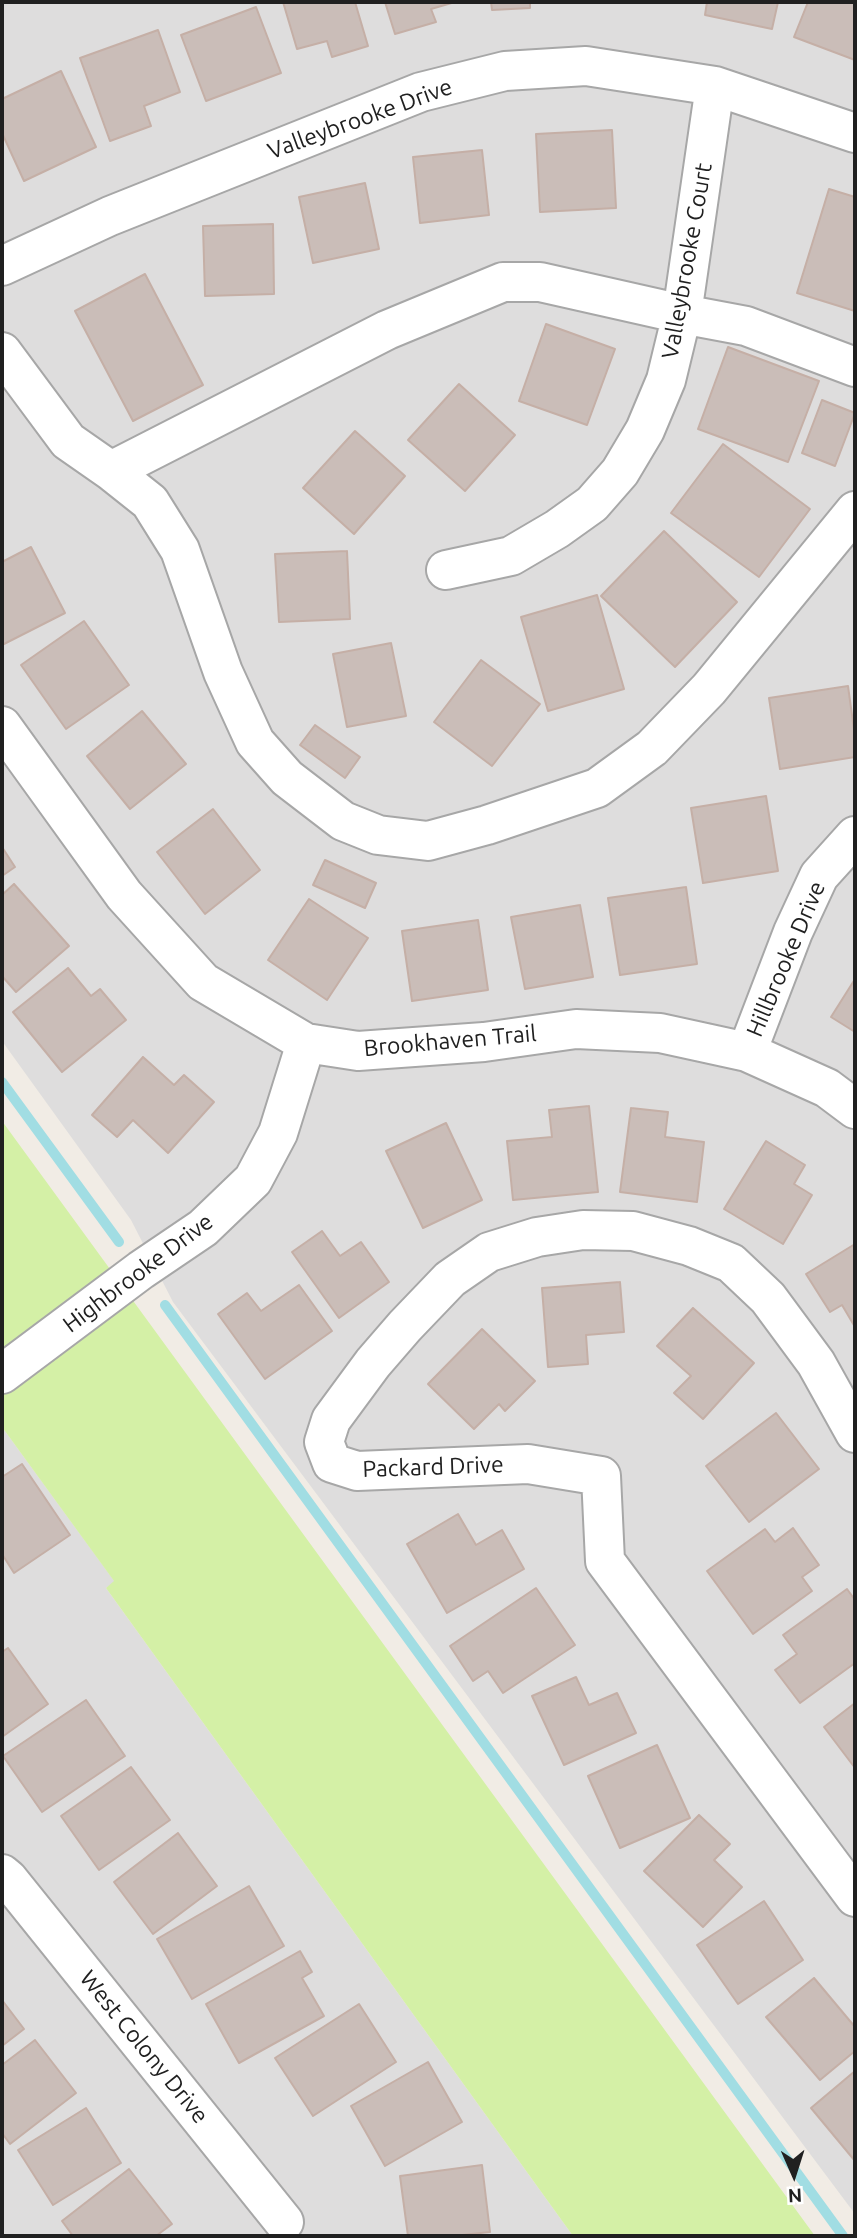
<!DOCTYPE html>
<html>
<head>
<meta charset="utf-8">
<style>
	body { margin:0 }
	#map { position:relative; width:857px; height:2238px; overflow:hidden; background:#f1ece5; font-family:Ubuntu,sans-serif }
	canvas { display:block }
	.frame { position:absolute; inset:0; border:4px solid #202020; pointer-events:none }
	.north { position:absolute; left:759px; top:2140px; width:70px; height:70px; -webkit-text-stroke:5px #fff; paint-order:stroke; rotate:177deg; font-size:19px; font-weight:700; line-height:28px; text-align:center; color:#202020 }
	.north::after { content:''; display:block; margin:auto; width:24px; height:32px; background:#202020; clip-path:polygon(50% 0,100% 100%,50% 72%,0 100%) }
</style>
</head>
<body>
<div id="map">
<canvas width="857" height="2238"></canvas>
<div class="frame"></div>
<div class="north">N</div>
</div>
<script>
const ctx = document.querySelector('canvas').getContext('2d');
ctx.lineJoin = 'round';
function paint(path, color) { ctx.fillStyle = color; ctx.fill(path, 'evenodd'); }
const poly = rows => new Path2D(rows.map(r => 'M' + r).join(''));
function trace(path, color, width, dash) { ctx.strokeStyle = color; ctx.lineWidth = width; ctx.lineCap = dash ? 'butt' : 'round'; ctx.setLineDash(dash || []); ctx.stroke(path); }
function write(font, color, halo, rows, align = 'center') {
  ctx.font = font + ' Ubuntu,sans-serif'; ctx.lineWidth = 6; ctx.setLineDash([]); ctx.textBaseline = 'middle'; ctx.strokeStyle = halo; ctx.fillStyle = color; for (const [text, x, y, turn = 0] of rows) {
    ctx.save(); ctx.translate(x, y); ctx.rotate((+turn || 0) * Math.PI / 180); ctx.textAlign = isNaN(turn) ? turn : align; if (halo) ctx.strokeText(text, 0, 0); ctx.fillText(text, 0, 0); ctx.restore();
  }
}
paint(poly([
	[2,2,855,2,855,2214,173,1302,131,1220,2,1041],
	[2,1427,115,1582,106,1588,573,2236,2,2236]
]), '#dedddd');
paint(poly([
	[2,1121,815,2236,573,2236,106,1588,114,1581,2,1427]
]), '#d4f0a6');
trace(poly([
	[2,1082,119,1242],
	[165,1305,843,2236]
]), '#a1dde3', 10);
const building = poly([
	[283,2,355,2,368,46,332,57,327,41,297,49,283,2],
	[385,2,455,2,431,9,436,22,395,34,385,2],
	[491,2,530,2,530,8,492,10,491,2],
	[707,2,778,2,772,29,705,15,707,2],
	[808,2,855,2,855,60,794,37,808,2],
	[256,7,281,73,206,101,181,35,256,7],
	[158,30,180,92,144,106,151,126,110,141,80,58,158,30],
	[61,71,96,147,24,181,2,133,2,99,61,71],
	[612,130,616,208,540,212,536,134,612,130],
	[482,150,489,215,420,223,413,157,482,150],
	[365,183,379,249,313,263,299,197,365,183],
	[829,189,855,197,855,311,797,293,829,189],
	[273,224,274,294,205,296,203,226,273,224],
	[145,274,203,385,133,421,75,311,145,274],
	[546,324,615,349,587,425,519,401,546,324],
	[728,347,819,381,788,462,698,429,728,347],
	[459,384,515,435,465,491,408,440,459,384],
	[822,400,855,413,835,466,802,453,822,400],
	[355,431,405,476,354,534,303,488,355,431],
	[723,444,810,509,759,577,671,513,723,444],
	[664,531,737,602,675,667,601,596,664,531],
	[31,547,65,613,2,645,2,562,31,547],
	[347,551,350,619,279,622,275,554,347,551],
	[597,595,624,689,548,711,521,617,597,595],
	[84,621,129,685,66,729,21,665,84,621],
	[391,643,406,716,347,727,333,654,391,643],
	[481,660,540,704,492,766,434,722,481,660],
	[848,686,855,737,855,757,780,769,769,698,848,686],
	[142,711,186,764,130,809,87,756,142,711],
	[315,725,360,757,345,778,300,745,315,725],
	[766,796,778,871,703,883,691,808,766,796],
	[213,809,260,870,205,914,157,852,213,809],
	[2,847,15,867,2,876,2,847],
	[325,860,376,883,365,908,313,885,325,860],
	[14,884,69,946,16,992,2,976,2,895,14,884],
	[686,887,697,964,620,975,608,898,686,887],
	[309,899,368,938,327,1000,268,960,309,899],
	[580,905,593,977,525,989,511,917,580,905],
	[478,920,488,990,412,1001,402,931,478,920],
	[68,968,91,996,100,989,126,1020,62,1072,13,1012,68,968],
	[855,979,855,1032,831,1017,855,979],
	[143,1057,174,1085,184,1075,214,1102,168,1153,133,1120,117,1137,92,1115,143,1057],
	[589,1106,598,1192,513,1200,507,1141,552,1137,549,1110,589,1106],
	[631,1108,668,1112,665,1137,704,1142,697,1202,620,1192,631,1108],
	[446,1123,482,1200,423,1228,386,1151,446,1123],
	[766,1141,805,1165,794,1184,812,1195,783,1244,724,1209,766,1141],
	[322,1231,340,1256,361,1242,389,1282,339,1318,292,1252,322,1231],
	[855,1244,855,1327,842,1305,830,1312,806,1274,855,1244],
	[620,1282,624,1332,586,1335,588,1364,548,1367,542,1288,620,1282],
	[299,1285,332,1331,265,1379,218,1314,247,1293,261,1311,299,1285],
	[693,1308,754,1363,703,1419,674,1393,691,1376,657,1346,693,1308],
	[482,1329,535,1381,505,1411,499,1404,474,1429,428,1384,482,1329],
	[776,1413,819,1469,749,1522,706,1466,776,1413],
	[22,1464,70,1535,14,1573,2,1554,2,1477,22,1464],
	[458,1514,476,1545,502,1530,524,1569,447,1613,407,1544,458,1514],
	[793,1528,819,1565,802,1577,812,1591,753,1634,707,1571,765,1529,775,1542,793,1528],
	[536,1588,575,1645,503,1693,488,1671,473,1681,450,1646,536,1588],
	[847,1589,855,1600,855,1663,800,1703,775,1670,797,1654,783,1635,847,1589],
	[8,1648,48,1704,2,1737,2,1652,8,1648],
	[576,1677,589,1705,617,1693,636,1733,564,1765,532,1696,576,1677],
	[86,1700,125,1756,42,1812,3,1756,86,1700],
	[855,1703,855,1768,824,1727,855,1703],
	[657,1745,690,1818,620,1848,588,1776,657,1745],
	[131,1767,170,1820,99,1870,61,1816,131,1767],
	[699,1815,730,1844,714,1860,742,1887,703,1927,644,1871,699,1815],
	[178,1833,217,1886,153,1934,114,1882,178,1833],
	[249,1886,284,1946,192,1999,157,1939,249,1886],
	[764,1901,803,1960,738,2004,697,1945,764,1901],
	[300,1951,312,1972,302,1978,324,2016,239,2063,206,2004,300,1951],
	[814,1978,855,2027,855,2051,820,2080,766,2017,814,1978],
	[2,2000,24,2029,2,2046,2,2000],
	[359,2004,396,2062,313,2116,275,2058,359,2004],
	[35,2040,76,2093,10,2144,2,2133,2,2065,35,2040],
	[428,2062,462,2122,385,2166,351,2106,428,2062],
	[855,2071,855,2161,811,2108,855,2071],
	[86,2108,121,2163,53,2205,18,2150,86,2108],
	[482,2165,490,2232,453,2236,408,2236,400,2176,482,2165],
	[129,2169,172,2224,156,2236,73,2236,62,2221,129,2169]
]);
paint(building, '#cabdb8');
trace(building, '#c5afa6', 2);
const minor = poly([
	[2,266,110,216,421,92,505,71,586,66,715,86,855,133],
	[2,352,68,441,111,471,387,330,503,282,540,282,682,314,746,326,855,367],
	[111,471,150,502,180,550,223,672,255,742,287,778,343,821,378,835,428,841,487,825,597,788,652,748,709,689,855,511],
	[446,570,511,556,557,529,592,504,620,472,645,430,666,380,682,314,715,86],
	[2,726,124,895,203,982,306,1043,358,1051,484,1042,576,1029,660,1033,747,1052,827,1088,855,1109],
	[747,1052,793,932,819,876,855,836],
	[2,1374,141,1270,203,1228,253,1180,278,1133,306,1043],
	[855,1433,816,1363,768,1298,731,1263,689,1246,633,1231,583,1230,537,1237,489,1252,450,1279,405,1326,373,1363,331,1420,324,1442,332,1463,357,1471,528,1464,601,1476,605,1561,855,1897],
	[2,1874,8,1879,284,2222]
]);
trace(minor, '#a7a7a7', 42);
trace(minor, '#fff', 38);
write('23px', '#202020', '#fff', [
	["Valleybrooke Drive",360,119,-20],
	["Valleybrooke Court",687,261,-80],
	["Hillbrooke Drive",786,959,-67],
	["Brookhaven Trail",450,1041,-5],
	["Highbrooke Drive",138,1273,-37],
	["Packard Drive",433,1467,-2],
	["West Colony Drive",144,2047,51]
]);
</script>
</body>
</html>
